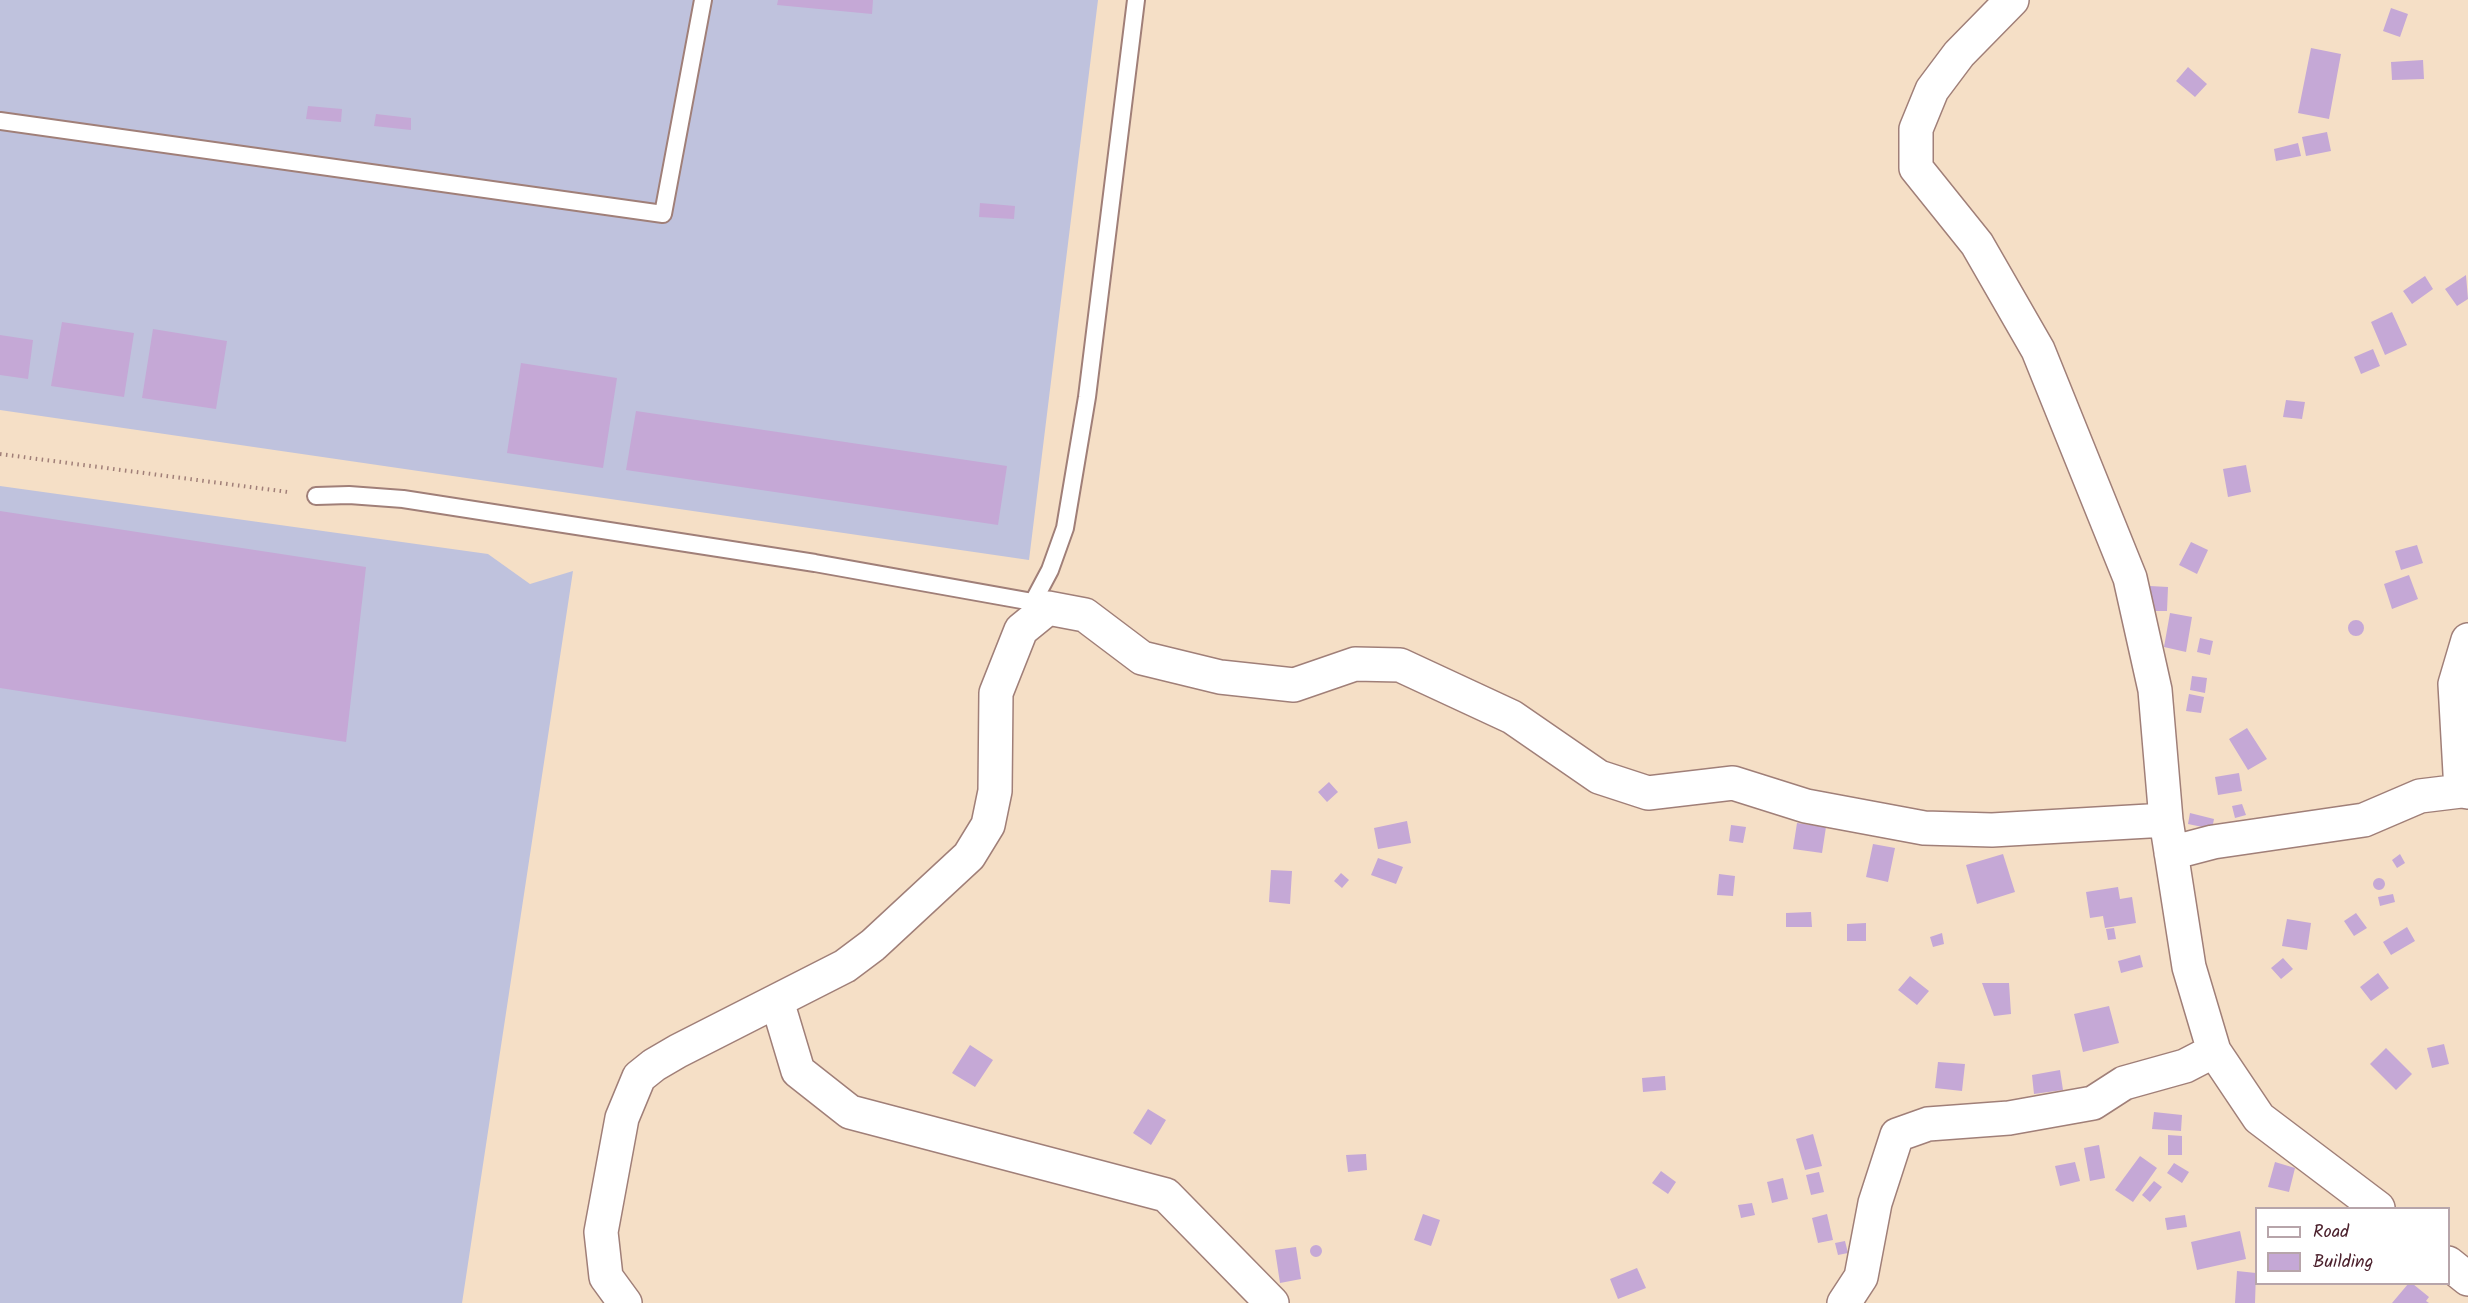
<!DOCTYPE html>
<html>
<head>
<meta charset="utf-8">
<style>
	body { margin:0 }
	#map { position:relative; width:2468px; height:1303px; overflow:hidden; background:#f5dfc6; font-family:Kalam,sans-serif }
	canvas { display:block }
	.legend { position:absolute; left:2255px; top:1207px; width:195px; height:78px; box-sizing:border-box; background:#fff; border:2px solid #b7a5aa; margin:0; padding:8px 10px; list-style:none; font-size:18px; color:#4a1f2b }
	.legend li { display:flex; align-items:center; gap:12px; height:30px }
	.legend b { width:30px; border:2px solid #b7a5aa }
</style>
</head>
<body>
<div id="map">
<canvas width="2468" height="1303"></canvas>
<ul class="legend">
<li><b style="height:8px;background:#fff"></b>Road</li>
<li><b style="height:16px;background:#c5a8d6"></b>Building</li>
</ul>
</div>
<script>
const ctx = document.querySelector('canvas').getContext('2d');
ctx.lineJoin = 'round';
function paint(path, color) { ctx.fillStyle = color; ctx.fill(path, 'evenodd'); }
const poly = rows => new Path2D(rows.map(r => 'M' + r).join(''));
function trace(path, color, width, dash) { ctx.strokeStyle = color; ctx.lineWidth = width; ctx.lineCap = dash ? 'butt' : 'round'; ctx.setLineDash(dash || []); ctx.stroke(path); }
paint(poly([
	[0,0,1098,0,1029,560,0,410],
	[0,486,488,554,530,584,573,571,462,1303,0,1303]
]), '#bfc2dd');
paint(poly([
	[778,0,873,0,872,14,777,5],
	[2391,8,2408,14,2400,37,2383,31],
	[2311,48,2341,54,2329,119,2298,113],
	[2423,60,2424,79,2392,80,2391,62],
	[2188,67,2207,84,2195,97,2176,81],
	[308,106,342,109,341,122,306,119],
	[376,114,411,118,411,130,374,126],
	[2327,132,2331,151,2306,156,2302,137],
	[2298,143,2301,156,2276,161,2274,149],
	[980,203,1015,206,1014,219,979,217],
	[2466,275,2468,299,2457,306,2445,289],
	[2425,276,2433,289,2412,304,2403,291],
	[2392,312,2407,345,2385,355,2371,322],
	[62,322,134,333,124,397,51,386],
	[153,329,227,341,216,409,142,398],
	[0,335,33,340,28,379,0,375],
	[2373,349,2380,366,2361,374,2354,357],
	[521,363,617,378,603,468,507,453],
	[2286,400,2305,402,2302,419,2283,417],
	[636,411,1007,466,998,525,626,470],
	[2246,465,2251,492,2228,497,2223,469],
	[0,511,366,567,346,742,0,688],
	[2191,542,2208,550,2197,574,2179,565],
	[2417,545,2423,563,2401,570,2395,551],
	[2409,575,2418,599,2392,609,2384,584],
	[2150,586,2168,587,2167,611,2150,611],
	[2170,613,2192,617,2186,652,2164,647],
	'2348 628a8 8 0 1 1 16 0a8 8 0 1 1-16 0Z',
	[2200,638,2213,641,2210,655,2197,652],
	[2192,676,2207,678,2205,693,2190,690],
	[2189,694,2204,697,2201,713,2186,711],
	[2247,728,2267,759,2248,770,2229,739],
	[2239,773,2242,791,2218,795,2215,777],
	[1329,782,1338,792,1327,802,1318,792],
	[2242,804,2246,815,2235,818,2232,806],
	[2190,813,2214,819,2212,829,2188,824],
	[1407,821,1411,843,1378,849,1374,828],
	[1797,823,1826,827,1822,853,1793,849],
	[1731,825,1746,827,1743,843,1729,841],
	[1873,844,1895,848,1888,882,1866,877],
	[2003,854,2015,892,1977,904,1966,865],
	[2400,854,2405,863,2397,868,2392,860],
	[1378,858,1403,867,1396,884,1371,875],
	[1271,870,1292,871,1290,904,1269,902],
	[1341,873,1349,880,1342,888,1334,881],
	[1719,874,1735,876,1733,896,1717,895],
	'2373 884a6 6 0 1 1 12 0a6 6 0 1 1-12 0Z',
	[2118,887,2120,899,2132,897,2136,923,2105,928,2103,916,2090,918,2086,892],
	[2393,894,2395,902,2380,906,2378,897],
	[1811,912,1812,927,1786,927,1786,913],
	[2356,913,2367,928,2354,936,2344,921],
	[2287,919,2311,923,2307,950,2282,946],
	[1866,923,1866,941,1847,941,1847,924],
	[2407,927,2415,941,2391,955,2383,942],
	[2114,928,2116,939,2108,940,2106,929],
	[1942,933,1944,944,1933,947,1930,937],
	[2140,955,2143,967,2121,973,2118,961],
	[2283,958,2293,969,2281,979,2271,968],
	[2378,973,2389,988,2371,1001,2360,987],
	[1910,976,1929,991,1917,1005,1898,990],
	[1982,983,2009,983,2011,1014,1994,1016],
	[2109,1006,2119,1043,2083,1052,2074,1014],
	[2444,1044,2449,1064,2432,1068,2427,1048],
	[970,1045,993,1060,975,1087,952,1073],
	[2386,1048,2412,1074,2396,1090,2370,1064],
	[1938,1062,1965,1064,1962,1091,1935,1088],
	[2060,1070,2063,1090,2034,1094,2032,1075],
	[1665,1076,1666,1090,1643,1092,1642,1078],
	[1148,1109,1166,1120,1151,1145,1133,1133],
	[2154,1112,2182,1115,2181,1131,2152,1129],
	[1813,1134,1822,1166,1805,1170,1796,1139],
	[2168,1135,2182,1136,2182,1155,2168,1155],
	[2099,1145,2105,1178,2090,1181,2084,1148],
	[1366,1154,1367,1170,1348,1172,1346,1155],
	[2140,1156,2157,1168,2133,1202,2115,1190],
	[2075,1162,2080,1181,2060,1186,2055,1166],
	[2275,1162,2295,1168,2289,1192,2268,1187],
	[2174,1163,2189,1172,2182,1183,2167,1173],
	[1661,1171,1676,1182,1668,1194,1652,1183],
	[1819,1172,1824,1192,1811,1195,1806,1175],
	[1783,1178,1788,1199,1772,1203,1767,1182],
	[2154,1181,2162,1187,2150,1202,2142,1195],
	[1752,1203,1755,1215,1741,1218,1738,1205],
	[1423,1214,1440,1220,1431,1246,1414,1240],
	[1827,1214,1833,1240,1818,1243,1812,1218],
	[2185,1215,2187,1227,2167,1230,2165,1218],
	[2240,1231,2246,1259,2197,1270,2191,1242],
	[1845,1241,1848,1253,1838,1255,1835,1243],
	'1310 1251a6 6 0 1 1 12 0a6 6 0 1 1-12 0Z',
	[1296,1247,1301,1279,1280,1283,1275,1250],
	[1637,1268,1646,1288,1618,1299,1610,1279],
	[2237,1271,2256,1273,2255,1303,2235,1303],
	[2408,1284,2413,1284,2429,1297,2426,1301,2429,1303,2392,1303]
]), '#c5a8d6');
const service = poly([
	[0,121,663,214,703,0],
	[316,496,349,495,403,499,815,563,1033,602,1048,608],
	[1033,602,1050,570,1065,528,1087,397,1136,0]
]);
const minor = poly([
	[2012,0,1959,54,1932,90,1916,129,1916,168,1977,244,2038,350,2130,578,2155,690,2166,820,2189,967,2214,1051,2259,1118,2378,1208],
	[2461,791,2455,684,2468,640],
	[2171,853,2213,842,2364,820,2420,796,2461,791,2468,792],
	[777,1001,798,1071,850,1112,1166,1195,1272,1303],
	[2448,1263,2468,1279],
	[625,1303,606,1277,601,1232,622,1118,639,1077,654,1065,678,1051,845,966,873,945,969,856,988,825,995,791,996,693,1021,630,1048,608,1085,615,1142,658,1220,677,1294,685,1355,664,1400,665,1512,717,1599,777,1648,793,1733,783,1806,806,1924,828,1992,830,2166,820],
	[1844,1303,1861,1277,1875,1203,1897,1135,1928,1124,2009,1118,2093,1103,2124,1083,2185,1066,2214,1051]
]);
trace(service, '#a07f78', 20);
trace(minor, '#a07f78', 36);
trace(poly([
	[0,454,288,492]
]), '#a07f78', 4, [1.5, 4.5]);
trace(service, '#fff', 16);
trace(minor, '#fff', 33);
</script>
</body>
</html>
